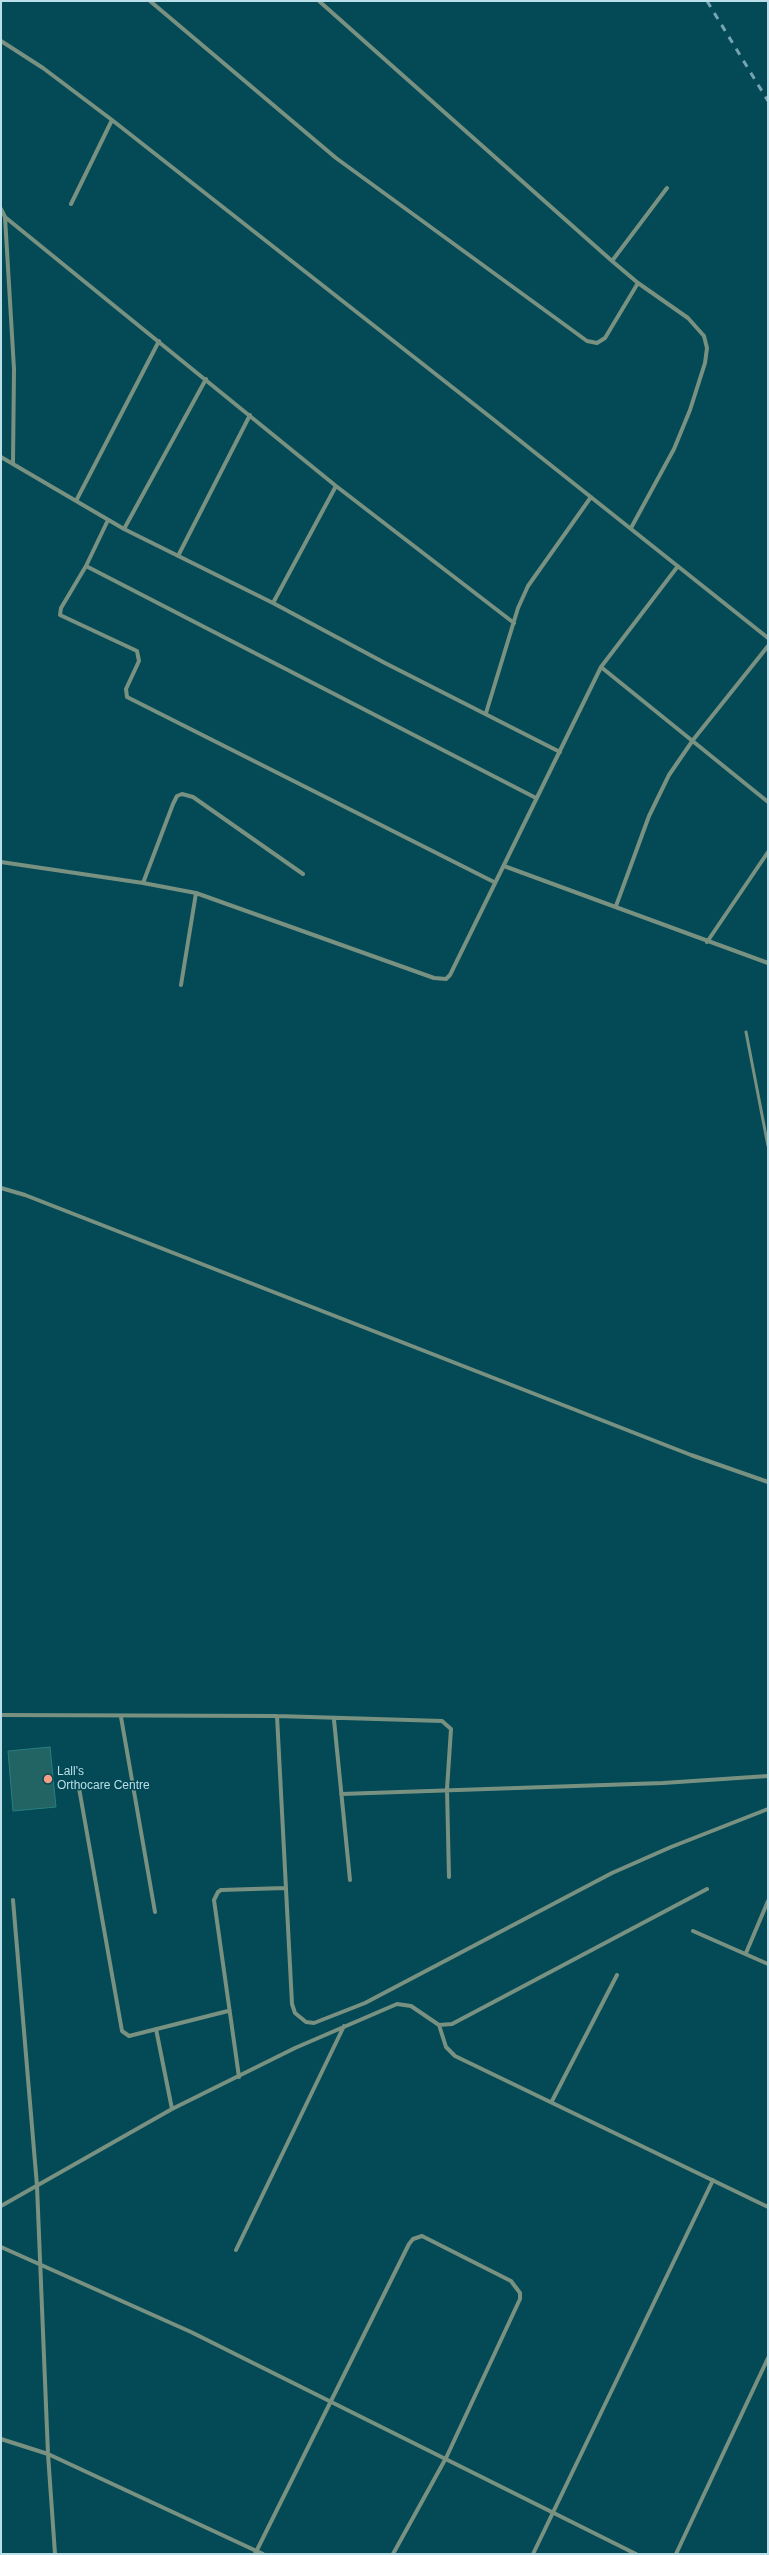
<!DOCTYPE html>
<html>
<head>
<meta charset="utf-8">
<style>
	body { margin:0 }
	#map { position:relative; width:769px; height:2555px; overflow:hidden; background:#044956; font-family:Helvetica,sans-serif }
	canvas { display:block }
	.frame { position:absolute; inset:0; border:2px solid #bbdfe9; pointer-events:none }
</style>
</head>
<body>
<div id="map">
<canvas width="769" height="2555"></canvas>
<div class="frame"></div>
</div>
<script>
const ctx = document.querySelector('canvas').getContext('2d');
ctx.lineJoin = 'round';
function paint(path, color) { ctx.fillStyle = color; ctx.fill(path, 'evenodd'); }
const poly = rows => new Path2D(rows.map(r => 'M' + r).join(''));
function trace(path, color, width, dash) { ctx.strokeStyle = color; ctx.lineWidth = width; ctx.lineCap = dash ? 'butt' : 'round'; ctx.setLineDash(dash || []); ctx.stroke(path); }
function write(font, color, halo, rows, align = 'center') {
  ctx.font = font + ' Helvetica,sans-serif'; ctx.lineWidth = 3; ctx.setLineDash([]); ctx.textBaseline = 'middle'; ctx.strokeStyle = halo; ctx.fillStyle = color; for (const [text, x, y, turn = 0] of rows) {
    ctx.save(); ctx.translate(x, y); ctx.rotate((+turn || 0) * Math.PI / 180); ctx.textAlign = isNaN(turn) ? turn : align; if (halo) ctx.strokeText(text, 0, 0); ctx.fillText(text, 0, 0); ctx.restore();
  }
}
const building = poly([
	[50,1747,56,1807,13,1811,8,1751,50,1747]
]);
paint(building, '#226363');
trace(building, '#277f80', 1);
trace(poly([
	[746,1032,768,1146]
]), '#799181', 3);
trace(poly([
	[150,1,336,158,587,341,597,343,605,338,638,283],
	[319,1,612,261,638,283,688,318,704,336,707,348,705,363,690,410,674,449,631,528],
	[1,41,43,68,112,120,489,416,768,638],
	[71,204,112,120],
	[1,209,5,217,14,369,13,463],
	[5,217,336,486,514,623],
	[612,261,667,188],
	[1,457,124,529,273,603,385,663,560,752],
	[76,501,159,341],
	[108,520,86,566,61,608,60,615,137,651,139,661,126,689,127,697,494,882],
	[124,529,206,379],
	[178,556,250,415],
	[86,566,536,798],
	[273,603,336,486],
	[601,667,768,802],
	[486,713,518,608,528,586,591,497],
	[1,862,143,883,173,804,177,796,182,794,193,797,303,874],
	[504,866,768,963],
	[143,883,196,893,434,978,446,979,450,975,601,667,678,566],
	[616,906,649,816,669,775,693,740,768,646],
	[707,942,768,852],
	[181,985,196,893],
	[1,1188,25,1195,691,1455,768,1482],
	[1,1715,277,1716,442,1721,451,1729,447,1789,449,1877],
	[277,1716,292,2004,295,2013,306,2022,314,2023,365,2003,612,1873,671,1847,768,1809],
	[121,1717,155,1912],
	[334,1720,350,1880],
	[79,1788,122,2031,129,2036,228,2011],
	[341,1794,663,1783,768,1776],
	[13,1900,37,2186,48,2454,55,2554],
	[693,1931,768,1964],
	[746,1953,768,1901],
	[439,2025,446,2047,455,2056,768,2207],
	[156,2029,172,2109],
	[239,2077,214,1900,218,1892,221,1890,285,1888],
	[552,2101,617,1975],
	[1,2206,172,2109,295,2048,397,2004,411,2006,439,2025,452,2024,707,1889],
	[1,2247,191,2332,636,2554],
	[236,2250,344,2026],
	[1,2439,48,2454,263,2554],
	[255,2554,409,2244,413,2239,422,2236,511,2281,520,2293,520,2299,446,2458,393,2554],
	[533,2554,713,2180],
	[676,2554,768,2358]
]), '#799181', 4);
trace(poly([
	[707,1,768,101]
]), '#75a5b0', 3, [7, 7]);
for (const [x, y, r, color] of [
	[48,1779,5,"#f49e88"]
]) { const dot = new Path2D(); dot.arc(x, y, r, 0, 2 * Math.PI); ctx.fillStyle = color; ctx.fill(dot); trace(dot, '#044956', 1.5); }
write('12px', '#bbdfe9', '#044956', [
	["Lall's",57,1772],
	["Orthocare Centre",57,1786]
], 'left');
</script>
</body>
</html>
